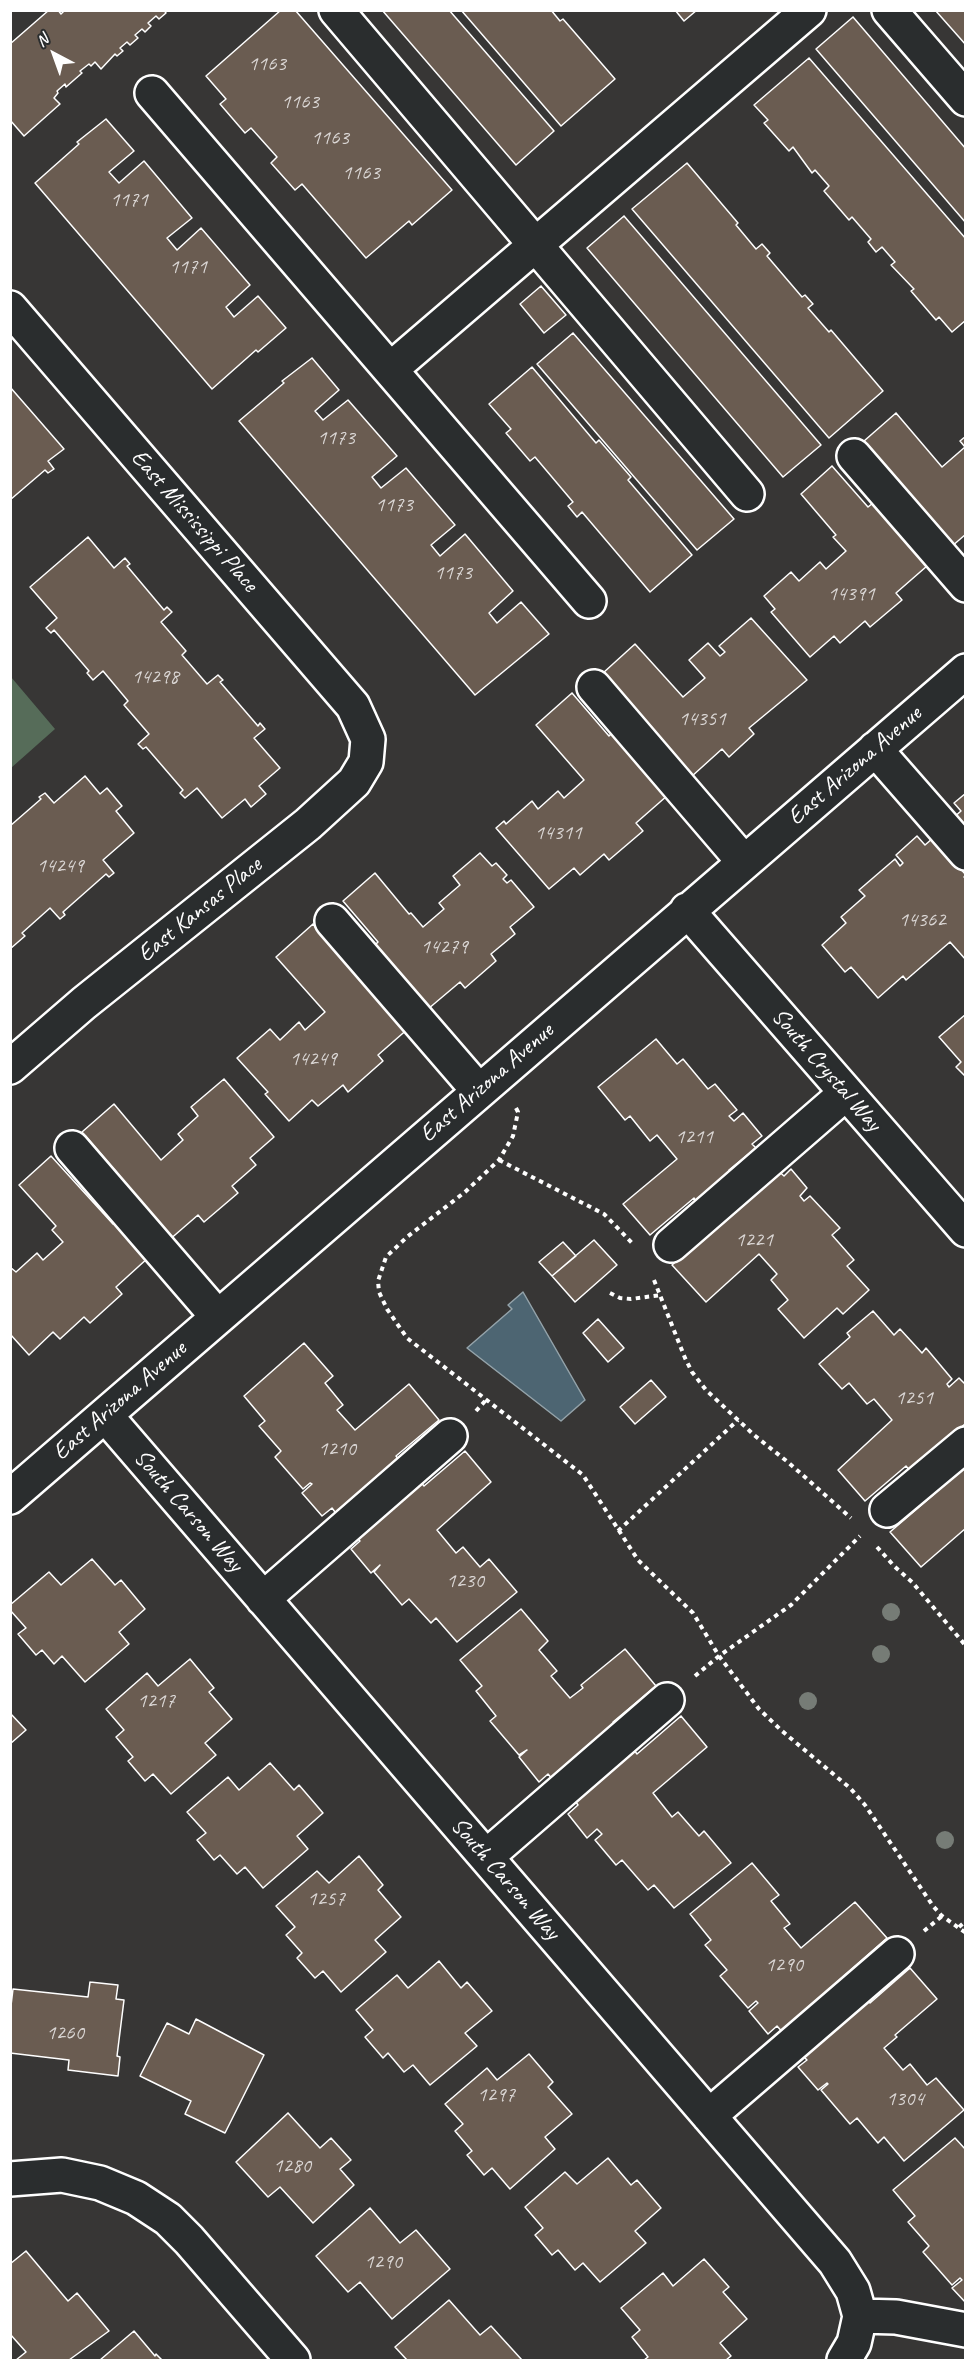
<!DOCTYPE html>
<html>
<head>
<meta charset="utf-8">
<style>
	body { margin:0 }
	#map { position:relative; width:976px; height:2371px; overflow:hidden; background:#373635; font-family:Caveat,sans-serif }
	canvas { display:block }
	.frame { position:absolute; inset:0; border:12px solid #fff; pointer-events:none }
	.north { position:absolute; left:24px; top:24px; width:60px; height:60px; -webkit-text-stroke:4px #2a2d2e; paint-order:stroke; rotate:319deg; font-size:16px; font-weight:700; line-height:24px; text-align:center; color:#fff }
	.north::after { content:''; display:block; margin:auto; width:21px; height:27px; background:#fff; clip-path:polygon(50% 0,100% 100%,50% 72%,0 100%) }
</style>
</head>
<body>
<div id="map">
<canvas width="976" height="2371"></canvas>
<div class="frame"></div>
<div class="north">N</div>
</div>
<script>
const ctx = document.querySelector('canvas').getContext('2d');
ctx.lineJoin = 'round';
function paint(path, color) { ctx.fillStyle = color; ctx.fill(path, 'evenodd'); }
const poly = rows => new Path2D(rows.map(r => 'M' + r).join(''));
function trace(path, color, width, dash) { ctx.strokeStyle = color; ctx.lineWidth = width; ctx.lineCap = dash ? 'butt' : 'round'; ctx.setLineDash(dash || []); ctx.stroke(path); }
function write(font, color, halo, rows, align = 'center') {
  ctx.font = font + ' Caveat,sans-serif'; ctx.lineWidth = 4.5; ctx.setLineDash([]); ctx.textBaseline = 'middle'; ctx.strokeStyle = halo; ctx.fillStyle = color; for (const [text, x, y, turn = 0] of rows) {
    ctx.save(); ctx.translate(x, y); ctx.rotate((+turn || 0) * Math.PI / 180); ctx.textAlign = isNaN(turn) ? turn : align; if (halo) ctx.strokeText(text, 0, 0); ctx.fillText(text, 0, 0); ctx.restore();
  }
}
paint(poly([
	[11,677,55,729,11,768,10,768]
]), '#566c59');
const water = poly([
	[523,1292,585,1400,561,1421,467,1348,512,1309,508,1305,523,1292]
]);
paint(water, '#4d6572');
trace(water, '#94a3aa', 1.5);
const building = poly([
	[49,10,58,10,61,14,65,10,164,10,166,13,159,19,156,16,148,23,151,26,145,32,142,29,135,35,138,38,130,45,127,42,120,48,123,51,117,56,115,54,101,69,95,62,91,66,89,64,80,71,82,73,66,87,65,84,57,91,58,93,54,98,60,104,24,136,10,120,10,44,49,10],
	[281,10,295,10,452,190,412,225,409,221,366,258,302,184,295,190,271,163,277,157,251,128,245,133,220,104,226,99,206,76,281,10],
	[382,10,449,10,554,131,516,165,382,10],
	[461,10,551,10,560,21,563,19,615,79,561,126,461,10],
	[675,10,697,10,684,21,675,10],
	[935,10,966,10,966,45,935,10],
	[853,17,966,149,966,223,816,49,853,17],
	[809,58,966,239,966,320,952,332,939,317,936,320,911,291,914,289,891,265,895,262,882,247,876,252,868,242,871,239,852,217,849,220,824,191,829,186,815,170,812,173,793,147,789,151,764,123,768,120,754,105,809,58],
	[106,119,134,151,109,172,119,183,144,161,192,218,167,238,177,250,201,228,250,285,226,307,234,317,258,296,286,328,258,352,256,350,212,389,35,183,79,144,77,142,106,119],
	[687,163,738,223,736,225,756,249,762,244,770,253,767,256,802,297,805,295,813,304,808,308,829,332,831,330,883,391,829,438,632,209,687,163],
	[624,216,821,445,783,477,587,248,624,216],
	[541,286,566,315,544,333,520,304,541,286],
	[573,333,734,519,697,550,537,364,573,333],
	[312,358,339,390,315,411,323,420,348,400,397,456,372,477,381,488,406,468,455,525,431,545,440,556,465,534,513,591,489,613,497,623,521,602,549,634,475,695,239,421,284,383,282,381,312,358],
	[532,367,596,443,599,440,631,477,628,480,692,555,650,592,582,512,577,517,568,506,573,502,535,457,530,461,506,433,511,429,489,404,532,367],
	[10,387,64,449,48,461,54,469,48,473,45,470,10,500,10,387],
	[896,413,942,467,965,447,960,441,966,436,966,534,951,547,899,487,902,485,864,441,896,413],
	[832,466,868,507,873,503,927,566,896,593,902,600,870,627,865,621,840,643,834,636,810,657,771,612,775,609,764,596,791,572,799,581,820,562,826,569,846,551,833,537,836,535,801,494,832,466],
	[88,537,114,568,125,558,130,564,127,566,164,610,167,607,172,612,161,622,186,651,182,655,207,684,218,675,223,680,220,682,258,726,260,723,265,729,254,738,280,768,259,786,266,794,251,807,245,799,222,818,197,788,185,798,180,793,183,790,146,747,143,749,138,744,149,734,124,705,128,701,103,671,93,680,87,673,89,671,54,630,51,633,46,628,57,618,30,587,88,537],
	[751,618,807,680,749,728,754,734,729,757,722,749,691,777,637,717,640,714,603,673,635,644,683,697,705,678,689,660,708,643,720,656,725,652,719,646,751,618],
	[572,693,609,736,612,733,668,795,636,823,643,831,609,860,604,854,580,875,574,868,549,889,496,828,504,821,506,824,532,801,538,809,558,791,564,798,584,780,536,725,572,693],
	[85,776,100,794,107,788,122,806,116,811,134,833,103,860,114,873,109,877,106,874,63,912,65,915,60,919,50,908,22,933,25,936,10,949,10,826,41,799,39,797,45,793,54,803,85,776],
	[966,793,966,832,953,818,961,811,954,803,966,793],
	[917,836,925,845,933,838,966,875,964,877,966,879,966,960,950,942,906,980,903,976,878,998,851,967,845,972,822,945,846,923,841,917,865,896,859,890,895,859,900,866,903,863,896,855,917,836],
	[480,853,492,866,496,863,507,875,503,879,507,883,511,880,534,907,510,927,515,934,491,954,496,961,465,988,460,982,428,1009,374,946,378,942,343,901,375,873,409,914,411,913,423,927,444,909,439,903,460,885,453,876,480,853],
	[313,924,349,965,410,1027,378,1055,383,1061,348,1092,343,1085,318,1106,312,1100,289,1121,265,1094,268,1092,237,1058,270,1029,280,1040,299,1022,305,1030,325,1012,276,957,313,924],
	[966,1014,966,1077,956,1067,961,1062,939,1037,966,1014],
	[656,1039,677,1064,683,1059,708,1089,715,1084,737,1110,729,1116,734,1121,743,1113,762,1136,752,1144,756,1148,729,1170,731,1172,696,1201,694,1198,650,1235,623,1204,677,1159,657,1135,650,1141,630,1116,625,1120,598,1087,656,1039],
	[224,1079,274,1137,250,1158,256,1165,232,1186,238,1193,204,1222,198,1215,168,1241,114,1177,118,1174,82,1132,114,1104,161,1160,183,1140,178,1134,198,1116,191,1107,224,1079],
	[51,1156,113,1224,117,1221,149,1257,116,1287,122,1294,90,1323,84,1317,60,1339,53,1332,29,1355,10,1334,10,1267,16,1272,37,1253,43,1260,63,1242,52,1230,56,1226,19,1185,51,1156],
	[775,1168,784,1176,791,1169,807,1188,800,1196,804,1201,810,1196,840,1228,832,1235,854,1260,847,1266,869,1290,843,1314,837,1308,804,1338,778,1309,788,1300,771,1280,777,1274,759,1254,706,1302,672,1265,717,1225,775,1168],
	[594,1240,617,1265,575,1302,552,1276,594,1240],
	[563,1242,576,1256,552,1276,539,1262,563,1242],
	[873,1311,894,1335,900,1329,922,1353,926,1348,952,1379,947,1384,949,1387,959,1378,966,1385,966,1423,911,1472,906,1466,865,1501,838,1470,892,1420,874,1399,867,1404,849,1383,842,1389,819,1364,850,1337,847,1333,873,1311],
	[598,1319,624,1348,608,1362,583,1333,598,1319],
	[304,1343,333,1376,325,1383,343,1405,337,1410,355,1430,409,1384,439,1420,396,1456,399,1460,338,1516,332,1508,322,1516,302,1493,312,1484,310,1483,303,1489,275,1457,281,1451,259,1426,265,1421,244,1396,304,1343],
	[651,1380,666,1397,635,1424,620,1407,651,1380],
	[465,1451,491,1482,437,1530,456,1553,463,1547,480,1567,489,1559,517,1592,457,1642,436,1618,431,1623,409,1599,402,1605,374,1572,380,1565,371,1573,351,1549,360,1541,355,1536,419,1480,424,1486,465,1451],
	[966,1457,966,1528,921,1567,890,1532,933,1495,931,1492,966,1457],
	[92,1559,115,1585,121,1580,145,1609,119,1632,129,1644,85,1682,62,1656,54,1664,42,1650,36,1655,18,1634,26,1628,10,1610,10,1605,49,1572,61,1585,92,1559],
	[521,1609,548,1641,539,1650,557,1671,551,1676,570,1698,583,1688,581,1685,625,1649,656,1686,613,1722,615,1725,554,1781,548,1774,539,1782,519,1757,527,1750,519,1755,490,1721,496,1716,476,1691,482,1686,460,1660,521,1609],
	[190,1659,214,1688,209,1692,232,1719,205,1743,216,1755,171,1794,153,1774,145,1781,128,1761,133,1757,116,1737,124,1730,106,1709,147,1673,158,1686,190,1659],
	[10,1713,26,1730,10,1744,10,1713],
	[681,1716,707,1747,653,1793,672,1817,678,1812,699,1836,704,1831,731,1863,674,1908,654,1885,648,1890,622,1860,616,1865,595,1840,602,1834,597,1829,587,1838,568,1814,578,1805,576,1802,600,1780,634,1750,637,1754,681,1716],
	[270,1763,294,1790,299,1785,323,1813,297,1836,308,1849,263,1888,245,1867,237,1874,220,1855,214,1860,197,1840,206,1833,187,1812,228,1777,239,1790,270,1763],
	[359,1856,383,1885,378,1890,401,1917,375,1940,386,1952,341,1992,323,1971,315,1978,297,1958,302,1953,286,1935,295,1927,276,1906,317,1871,329,1883,359,1856],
	[752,1863,779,1895,771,1901,790,1924,784,1928,801,1948,855,1902,887,1938,818,1999,822,2003,785,2035,777,2026,768,2034,749,2011,758,2003,756,2001,748,2008,720,1976,727,1970,705,1945,711,1940,690,1914,752,1863],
	[439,1961,461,1988,467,1982,492,2011,465,2033,477,2046,430,2085,413,2065,404,2072,388,2053,383,2058,365,2037,373,2030,356,2010,397,1975,408,1988,439,1961],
	[910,1968,937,1999,895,2035,897,2037,884,2048,903,2070,910,2064,927,2085,936,2078,964,2110,904,2161,884,2137,878,2143,857,2118,850,2124,821,2090,828,2084,827,2083,818,2090,798,2067,807,2060,801,2054,866,1999,870,2003,910,1968],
	[90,1982,118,1985,116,1999,124,2000,117,2056,120,2057,118,2076,68,2070,69,2060,10,2053,10,2014,13,1989,88,1997,90,1982],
	[196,2019,264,2055,225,2133,185,2114,191,2101,140,2076,167,2023,189,2034,196,2019],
	[529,2054,553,2082,548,2087,572,2114,545,2137,555,2149,510,2189,492,2168,484,2175,467,2155,472,2151,455,2131,463,2124,445,2104,487,2068,497,2080,529,2054],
	[288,2113,320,2148,331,2138,351,2160,340,2169,354,2185,313,2223,280,2187,268,2197,236,2162,288,2113],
	[955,2138,966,2150,966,2303,952,2288,962,2280,960,2278,952,2285,923,2252,929,2246,908,2222,915,2216,893,2190,955,2138],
	[608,2158,631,2185,637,2180,661,2208,635,2231,646,2243,600,2282,583,2263,575,2270,558,2250,552,2255,535,2235,543,2228,525,2207,565,2172,577,2184,608,2158],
	[370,2208,400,2243,416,2230,450,2269,392,2319,360,2282,348,2292,316,2256,370,2208],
	[26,2251,68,2301,77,2293,109,2331,69,2360,16,2360,26,2352,10,2334,10,2264,26,2251],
	[704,2259,729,2287,723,2292,747,2319,720,2343,731,2356,726,2360,644,2360,648,2357,632,2337,640,2330,621,2308,663,2273,673,2286,704,2259],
	[449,2300,480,2335,491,2326,522,2360,407,2360,395,2347,449,2300],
	[134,2331,155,2356,156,2354,162,2360,100,2360,134,2331]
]);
paint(building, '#6a5c51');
trace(building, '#fff', 1.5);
const minor = poly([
	[336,10,747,494],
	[889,10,966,99],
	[152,93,589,601],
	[10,308,353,706,368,739,366,762,354,782,308,824,84,1003,10,1067],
	[391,369,809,10],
	[854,456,966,585],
	[594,687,744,862],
	[875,749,966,853],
	[687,910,966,1230],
	[332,921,478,1090],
	[72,1148,217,1316],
	[671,1245,846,1093],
	[105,1415,835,2262,853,2291,860,2316,854,2343,844,2360],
	[10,1497,966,671],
	[887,1510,966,1444],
	[263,1599,450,1436],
	[486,1857,667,1700],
	[709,2116,897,1954],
	[10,2179,62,2175,100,2183,136,2198,168,2219,189,2240,293,2360],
	[860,2316,896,2317,966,2330]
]);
trace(minor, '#fff', 38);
trace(poly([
	[516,1108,518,1112,513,1136,499,1160,465,1192,407,1237,386,1257,378,1281,379,1292,387,1309,407,1338,583,1475,638,1560,693,1613,719,1656,759,1709,782,1731,850,1788,865,1805,933,1906,942,1916,966,1933],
	[499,1160,604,1214,634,1245],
	[654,1280,685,1358,692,1372,706,1390,754,1435,789,1463,851,1518],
	[610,1293,620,1298,631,1299,661,1295],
	[476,1411,486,1400],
	[618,1531,738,1420],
	[877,1547,895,1567,912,1582,966,1646],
	[695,1676,719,1656,791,1605,860,1536],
	[959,1927,966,1921],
	[924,1931,942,1916]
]), '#fff', 4, [4.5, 4.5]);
trace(minor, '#2a2d2e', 33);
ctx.fillStyle = '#767c76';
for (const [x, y] of [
	[891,1612],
	[881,1654],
	[808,1701],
	[945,1840]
]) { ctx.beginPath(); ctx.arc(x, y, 9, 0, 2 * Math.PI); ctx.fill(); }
write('21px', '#dad6d4', null, [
	["1163",267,64],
	["1163",300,102],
	["1163",330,138],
	["1163",361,173],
	["1171",129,200],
	["1171",188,267],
	["1173",336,438],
	["1173",394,505],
	["1173",453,573],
	["14391",851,594],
	["14298",155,677],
	["14351",702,719],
	["14311",558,833],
	["14249",60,866],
	["14362",922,920],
	["14279",444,947],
	["14249",313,1059],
	["1211",694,1137],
	["1221",754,1240],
	["1251",914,1398],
	["1210",337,1449],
	["1230",465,1581],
	["1217",156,1701],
	["1257",326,1899],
	["1290",784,1965],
	["1260",65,2033],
	["1297",496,2095],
	["1304",905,2099],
	["1280",292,2166],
	["1290",383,2262]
]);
write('24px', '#fff', '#2a2d2e', [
	["East Mississippi Place",194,521,49],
	["East Arizona Avenue",855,766,-41],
	["East Kansas Place",200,910,-39],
	["South Crystal Way",826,1070,49],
	["East Arizona Avenue",487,1083,-41],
	["East Arizona Avenue",120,1401,-41],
	["South Carson Way",188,1511,49],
	["South Carson Way",505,1879,49]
]);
</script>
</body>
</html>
